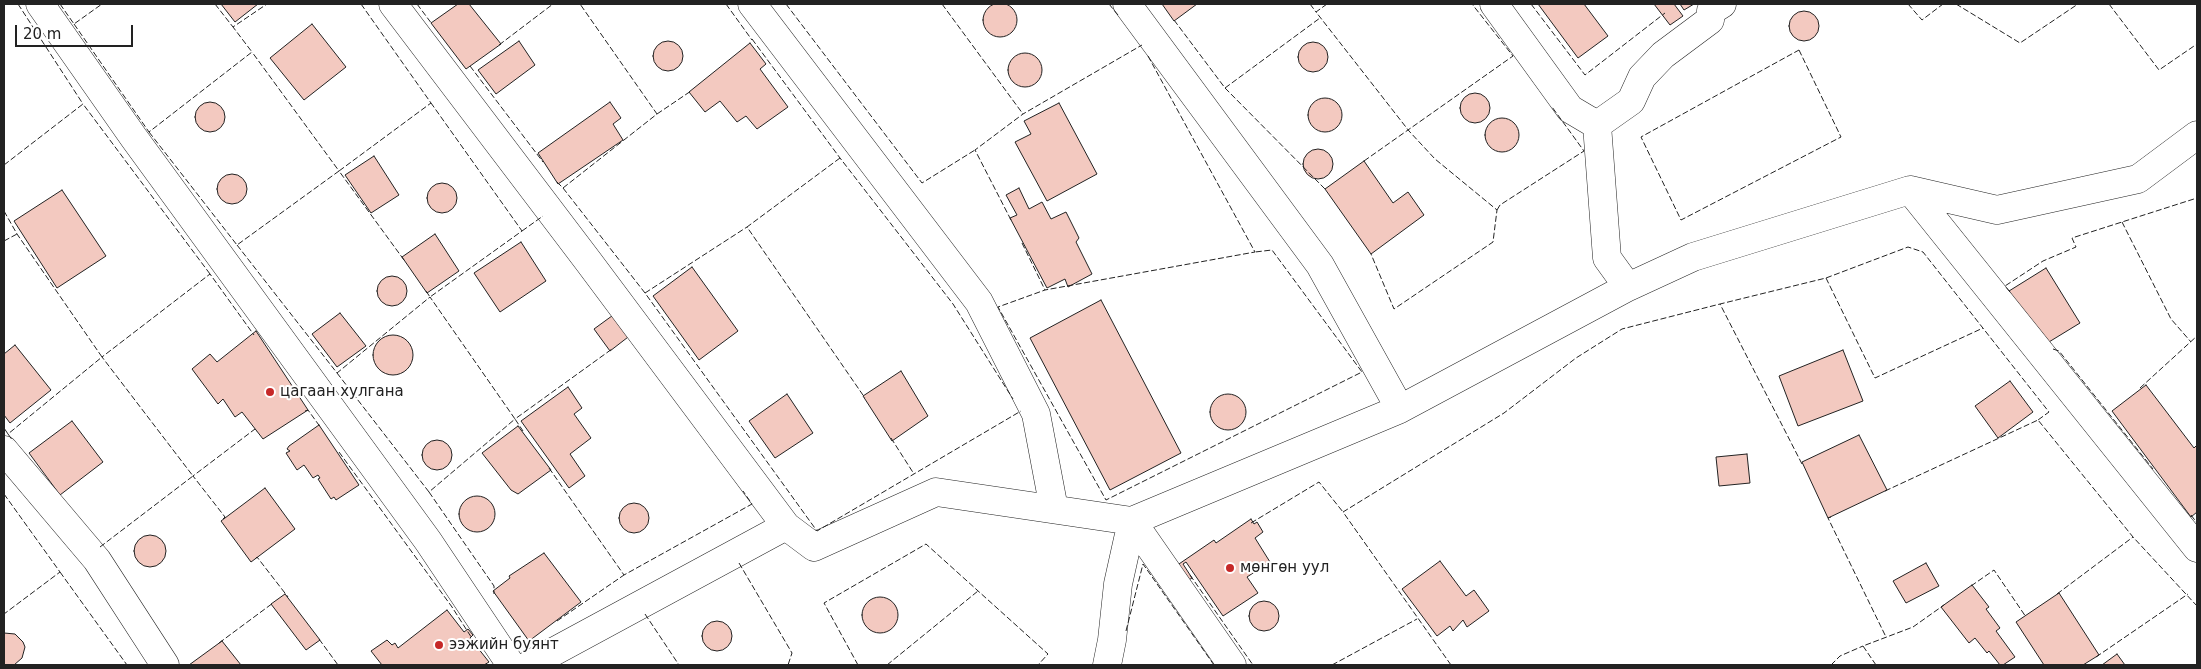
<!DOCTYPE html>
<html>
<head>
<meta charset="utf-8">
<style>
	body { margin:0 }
	#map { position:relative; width:2201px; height:669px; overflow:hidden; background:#fff; font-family:"DejaVu Sans",sans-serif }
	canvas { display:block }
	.frame { position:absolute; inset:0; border:5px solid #222; pointer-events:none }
	.scale { position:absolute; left:15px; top:25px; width:118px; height:22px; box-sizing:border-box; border:2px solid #222; border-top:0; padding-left:6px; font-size:15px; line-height:18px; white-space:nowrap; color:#222; -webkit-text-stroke:4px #fff; paint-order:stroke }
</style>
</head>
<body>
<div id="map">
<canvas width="2201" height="669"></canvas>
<div class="frame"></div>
<div class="scale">20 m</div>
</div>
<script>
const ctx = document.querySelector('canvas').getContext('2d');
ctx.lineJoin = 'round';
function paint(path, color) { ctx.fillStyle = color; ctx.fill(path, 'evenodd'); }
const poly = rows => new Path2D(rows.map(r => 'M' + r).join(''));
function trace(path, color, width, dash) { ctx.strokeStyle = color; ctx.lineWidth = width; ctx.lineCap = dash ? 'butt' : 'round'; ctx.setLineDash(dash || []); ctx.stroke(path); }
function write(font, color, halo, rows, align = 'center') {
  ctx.font = font + ' "DejaVu Sans",sans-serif'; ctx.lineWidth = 4; ctx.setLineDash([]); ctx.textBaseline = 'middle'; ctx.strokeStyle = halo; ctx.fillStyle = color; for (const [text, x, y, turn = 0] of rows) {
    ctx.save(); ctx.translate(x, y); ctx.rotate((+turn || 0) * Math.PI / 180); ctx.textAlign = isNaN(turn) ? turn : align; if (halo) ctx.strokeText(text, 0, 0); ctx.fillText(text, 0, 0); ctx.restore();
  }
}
const building = poly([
	'983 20a17 17 0 1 1 34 0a17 17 0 1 1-34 0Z',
	[221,4,258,4,235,22,221,4],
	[458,4,469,4,501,44,466,69,431,23,458,4],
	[1162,4,1197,4,1174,21,1162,4],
	[1538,4,1584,4,1608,36,1578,58,1538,4],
	[1654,4,1674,4,1683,16,1670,25,1654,4],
	[1680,4,1694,4,1684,10,1680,4],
	'1789 26a15 15 0 1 1 30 0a15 15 0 1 1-30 0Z',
	[312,24,346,67,304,100,270,58,312,24],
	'653 56a15 15 0 1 1 30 0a15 15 0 1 1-30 0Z',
	[519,41,535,65,496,94,478,70,519,41],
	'1298 57a15 15 0 1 1 30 0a15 15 0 1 1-30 0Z',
	[750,43,766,64,760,69,788,107,757,129,746,116,737,122,720,101,705,112,689,92,750,43],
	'1008 70a17 17 0 1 1 34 0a17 17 0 1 1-34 0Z',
	'1460 108a15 15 0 1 1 30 0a15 15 0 1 1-30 0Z',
	'1308 115a17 17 0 1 1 34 0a17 17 0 1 1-34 0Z',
	'195 117a15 15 0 1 1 30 0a15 15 0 1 1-30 0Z',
	[610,102,621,118,613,124,623,140,558,184,538,153,610,102],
	[1059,103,1097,174,1047,201,1015,142,1031,134,1024,121,1059,103],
	'1485 135a17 17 0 1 1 34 0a17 17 0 1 1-34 0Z',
	'1303 164a15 15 0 1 1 30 0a15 15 0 1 1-30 0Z',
	[374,156,399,195,371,213,345,175,374,156],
	[1364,161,1393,203,1408,192,1424,215,1371,254,1325,189,1364,161],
	'217 189a15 15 0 1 1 30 0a15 15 0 1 1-30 0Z',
	'427 198a15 15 0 1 1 30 0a15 15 0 1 1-30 0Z',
	[1019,188,1029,209,1042,202,1051,219,1066,212,1079,238,1076,242,1092,274,1068,287,1065,279,1047,288,1010,218,1017,215,1006,195,1019,188],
	[62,190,106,256,57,288,14,221,62,190],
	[435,234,459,271,427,293,402,257,435,234],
	[521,242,546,281,500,312,474,273,521,242],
	[692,267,738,331,699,360,653,296,692,267],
	[2046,268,2080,323,2044,345,2009,291,2046,268],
	'377 291a15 15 0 1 1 30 0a15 15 0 1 1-30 0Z',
	[1101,300,1181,453,1110,490,1030,338,1101,300],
	[340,313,366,346,337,367,312,334,340,313],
	[616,313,632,334,610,351,594,329,616,313],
	[256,331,308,410,263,439,242,412,235,417,223,399,218,404,192,369,210,354,217,362,256,331],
	'373 355a20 20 0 1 1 40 0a20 20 0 1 1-40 0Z',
	[15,345,51,390,10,423,4,415,4,354,15,345],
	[1843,350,1863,401,1798,426,1779,376,1843,350],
	[901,371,928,416,892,441,863,396,901,371],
	[2010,381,2033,412,1998,438,1975,406,2010,381],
	[2146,385,2194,448,2197,445,2197,512,2191,517,2112,411,2146,385],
	[568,387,582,408,574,414,591,438,570,454,585,476,569,488,521,421,568,387],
	'1210 412a18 18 0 1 1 36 0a18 18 0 1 1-36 0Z',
	[787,394,813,433,775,458,749,421,787,394],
	[72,421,103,462,60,495,29,453,72,421],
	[319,425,359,485,336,500,334,497,331,499,318,479,320,478,318,475,313,478,304,465,297,470,286,453,290,451,287,449,289,446,319,425],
	[518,426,551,470,518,494,511,490,482,453,518,426],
	[1859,435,1887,490,1828,518,1802,462,1859,435],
	'422 455a15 15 0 1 1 30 0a15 15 0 1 1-30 0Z',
	[1747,454,1750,483,1719,486,1716,457,1747,454],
	[265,488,295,529,251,562,221,521,265,488],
	'459 514a18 18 0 1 1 36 0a18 18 0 1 1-36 0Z',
	'619 518a15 15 0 1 1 30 0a15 15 0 1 1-30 0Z',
	[1251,519,1254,524,1257,522,1263,532,1255,538,1270,562,1247,577,1258,593,1223,616,1186,562,1183,564,1192,578,1187,581,1176,566,1214,540,1216,543,1251,519],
	'134 551a16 16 0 1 1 32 0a16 16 0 1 1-32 0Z',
	[544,553,581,602,529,641,493,591,510,578,509,576,544,553],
	[1440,561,1466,596,1474,590,1489,611,1467,627,1463,620,1453,631,1450,626,1437,636,1402,589,1440,561],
	[1926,563,1939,586,1906,603,1893,581,1926,563],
	[1972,585,1989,607,1986,609,2000,628,1996,631,2015,657,2003,665,2000,665,1989,651,1987,653,1975,638,1969,643,1941,607,1972,585],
	[2059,593,2099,655,2083,665,2044,665,2016,622,2059,593],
	[285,594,320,640,306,650,271,604,285,594],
	'862 615a18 18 0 1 1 36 0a18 18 0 1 1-36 0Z',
	'1249 616a15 15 0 1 1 30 0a15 15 0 1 1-30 0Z',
	[447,610,464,632,468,629,473,635,470,638,489,662,484,665,382,665,371,651,387,640,392,645,395,643,398,648,447,610],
	'702 636a15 15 0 1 1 30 0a15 15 0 1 1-30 0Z',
	[4,633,15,634,23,642,25,647,22,658,14,665,4,665,4,633],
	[222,641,241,665,189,665,222,641],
	[2117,654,2125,665,2102,665,2117,654]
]);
paint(building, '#f3c9c0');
trace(building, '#222', 1);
const minor = poly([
	[40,4,134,138,428,541,511,665],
	[393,4,588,261,786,526],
	[752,4,979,302,1036,414,1054,509],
	[1127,4,1320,265,1400,409],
	[1494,4,1570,109,1597,125],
	[1597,125,1631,101,1642,77,1663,55,1710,20,1711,11,1722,4],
	[1597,125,1607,258,1628,287],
	[1910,190,2197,548],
	[4,450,97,560,165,665],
	[529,665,786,526,814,547,936,492,1132,521,1232,665],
	[1107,665,1112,640,1118,584,1132,521,1400,409,1628,287,1693,257,1910,190,1997,210,2138,179,2197,135]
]);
trace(minor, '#222', 29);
trace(minor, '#fff', 28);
trace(poly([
	[18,4,83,104],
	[60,4,74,24,102,4],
	[215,4,233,27,267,4],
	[361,4,431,103,339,171,404,260],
	[417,4,432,24],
	[726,4,752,40],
	[786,4,922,183,975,150],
	[942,4,1023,114],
	[1109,4,1118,15],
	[1310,4,1316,12],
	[1327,4,1316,12,1409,131,1435,159,1497,210,1493,242,1394,309,1371,254],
	[1531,4,1585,75,1665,13],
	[1908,4,1922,20,1943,4],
	[1956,4,2020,43,2078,4],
	[2109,4,2159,70,2197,44],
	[1174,20,1225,88,1325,189],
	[74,24,149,132,252,52,233,27],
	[752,39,840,158,953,304,1013,399],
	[499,45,553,4],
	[1799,50,1841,137,1681,220,1641,137,1799,50],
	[1148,56,1255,252,1045,290,998,307,1106,500,1362,372,1272,250,1255,252],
	[470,66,543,162],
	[1225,88,1320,18],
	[657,114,691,91],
	[149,132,237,245,339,171,252,52],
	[840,158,747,227,865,398],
	[1364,161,1513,56,1472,4],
	[4,165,83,104,210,274],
	[557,182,563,188,657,114,580,4],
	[563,188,645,293,817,531,1021,411],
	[1497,210,1500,205,1584,151,1552,107],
	[4,211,17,234,102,357,8,434,4,428],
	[1011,220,975,150,1023,114,1142,45],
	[2122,222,2171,319,2191,342],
	[522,231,543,216],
	[4,241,17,234],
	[1022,243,1045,290],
	[237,245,337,373,430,297,515,419,612,349],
	[1826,278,1875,378,1983,328],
	[426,291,430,297,522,231,431,103],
	[2010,292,2005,286,2043,261,2076,247,2072,238,2197,198],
	[645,293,747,227],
	[2053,349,2059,351,2153,469],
	[337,373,429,492,515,419,523,431],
	[2140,388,2197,336],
	[305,411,308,410,321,428],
	[8,434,13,441],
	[891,438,914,474],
	[339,452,452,607,475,643],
	[1802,464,1720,304,1826,278,1908,247,1923,252,2049,412,2038,420],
	[549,468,624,575,752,504,743,491],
	[1885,491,2038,420,2133,537,2197,606],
	[429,492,494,586,494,594],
	[4,494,60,572,4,614],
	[2191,515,2197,523],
	[1831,517,1828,518,1886,637],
	[223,519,225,517,193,476,255,429,257,432],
	[1251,523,1319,482,1343,512],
	[100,547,193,476,102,357,210,274,254,335],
	[255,559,257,557,288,597],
	[739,563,792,653,788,665],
	[60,572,127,665],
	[1190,575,1253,665],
	[1971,586,1994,570,2026,617],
	[2057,594,2133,537],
	[645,614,679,665],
	[557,621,624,575],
	[1126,631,1143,564,1214,665],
	[319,639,338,665],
	[219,643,273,603],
	[2096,657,2188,594],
	[858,665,824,603,926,544,1048,654,1038,665],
	[887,665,978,591],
	[1332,665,1417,619],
	[1451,665,1343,512,1504,413,1576,358,1622,329,1720,304],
	[1831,665,1840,656,1863,646],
	[1876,665,1863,646,1913,627,1944,605]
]), '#222', 1, [6, 2.5]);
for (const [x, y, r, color] of [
	[270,392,5,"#c62828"],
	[1230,568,5,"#c62828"],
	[439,645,5,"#c62828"]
]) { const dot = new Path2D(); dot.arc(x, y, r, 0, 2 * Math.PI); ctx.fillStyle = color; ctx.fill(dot); trace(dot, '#fff', 2); }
write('15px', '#222', '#fff', [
	["цагаан хулгана",280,392],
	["мөнгөн уул",1240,568],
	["ээжийн буянт",449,645]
], 'left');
</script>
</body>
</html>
